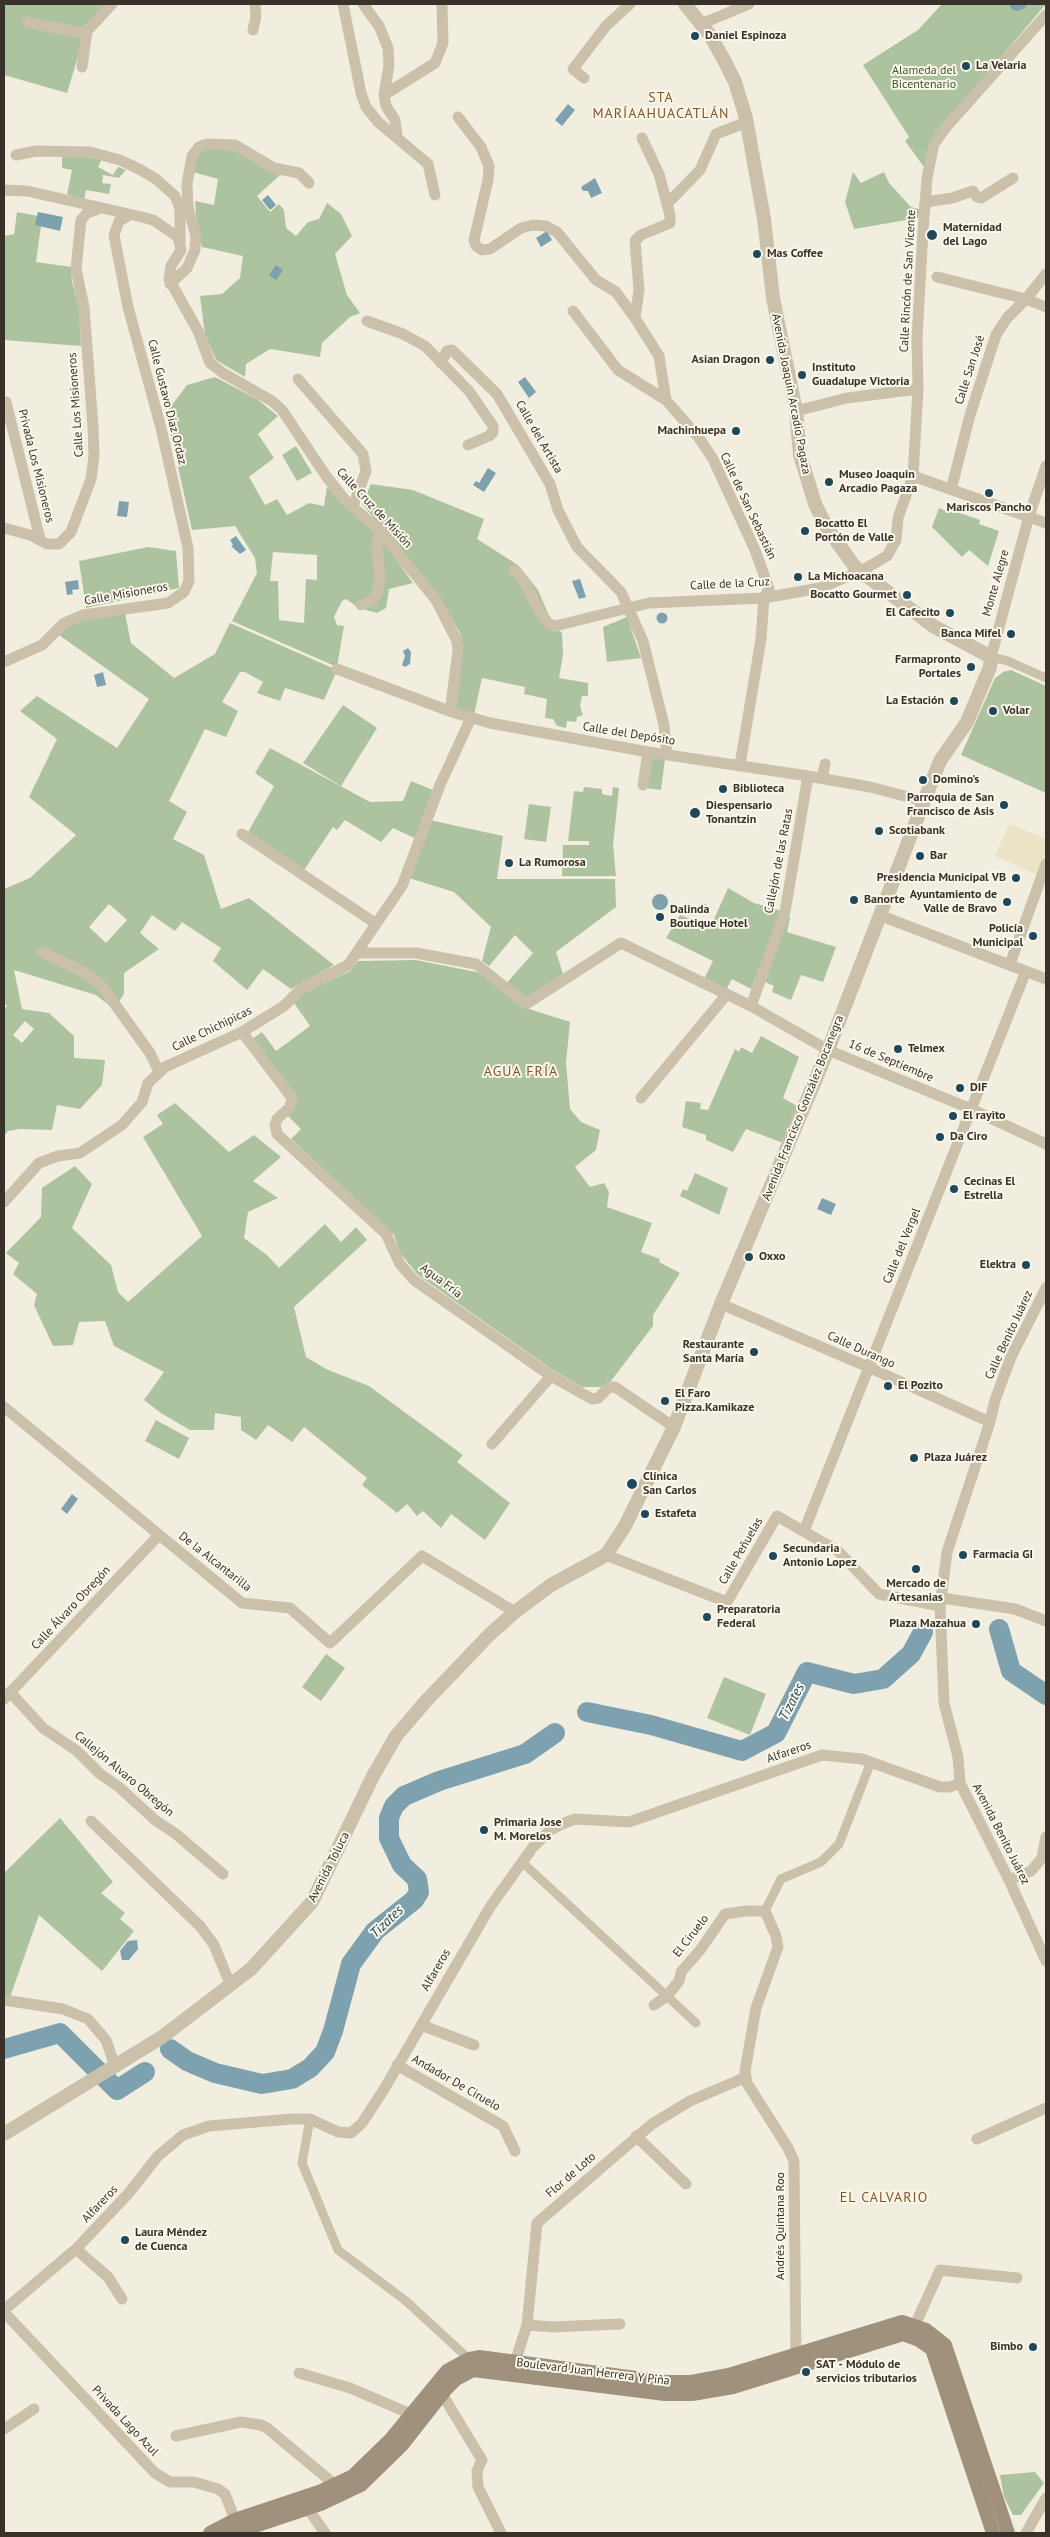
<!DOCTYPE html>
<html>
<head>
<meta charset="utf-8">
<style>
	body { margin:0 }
	#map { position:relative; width:1050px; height:2537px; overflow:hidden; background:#f2eedf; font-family:"PT Sans",sans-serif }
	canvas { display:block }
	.frame { position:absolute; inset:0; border:5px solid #38322a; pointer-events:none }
</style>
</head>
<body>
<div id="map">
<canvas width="1050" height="2537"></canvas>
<div class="frame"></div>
</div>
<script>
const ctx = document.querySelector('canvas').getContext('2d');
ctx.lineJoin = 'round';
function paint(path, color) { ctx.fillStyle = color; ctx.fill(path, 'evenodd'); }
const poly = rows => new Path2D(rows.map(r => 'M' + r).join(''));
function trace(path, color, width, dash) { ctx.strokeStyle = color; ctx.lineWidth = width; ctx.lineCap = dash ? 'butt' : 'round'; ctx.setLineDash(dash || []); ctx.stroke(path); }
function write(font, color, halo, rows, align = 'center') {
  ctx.font = font + ' "PT Sans",sans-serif'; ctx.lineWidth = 4; ctx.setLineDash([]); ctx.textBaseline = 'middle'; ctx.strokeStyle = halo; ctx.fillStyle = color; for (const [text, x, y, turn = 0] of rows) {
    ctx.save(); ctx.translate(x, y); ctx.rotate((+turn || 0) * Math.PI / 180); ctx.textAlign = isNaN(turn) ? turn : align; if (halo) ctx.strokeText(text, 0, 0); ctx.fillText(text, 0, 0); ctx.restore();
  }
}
paint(poly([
	[4,4,109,4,86,30,67,93,4,75],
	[942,4,1046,4,936,134,918,218,854,229,845,202,853,172,861,183,884,172,889,183,911,207,919,209,924,167,905,141,909,137,863,65,918,30],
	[227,146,280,175,257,196,270,212,279,204,284,210,286,228,296,236,308,222,319,219,327,203,341,214,352,236,335,254,347,295,360,313,350,317,322,343,320,357,270,349,246,364,245,377,216,360,205,335,200,296,222,294,240,278,243,256,202,247,196,214,195,201,214,205,218,179,193,172,197,151],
	[62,154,102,159,98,167,113,175,118,167,126,170,119,178,103,175,102,183,111,184,109,194,86,190,84,201,67,194,72,170,62,168],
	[17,212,38,216,41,226,36,262,71,267,72,281,79,307,81,346,4,340,4,236,14,234],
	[215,377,257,399,278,416,258,434,274,458,249,477,265,505,277,499,287,515,309,503,324,506,327,487,381,538,413,583,389,589,386,608,377,613,359,608,346,599,342,601,334,617,337,625,344,626,337,667,232,621,257,573,255,558,235,526,192,530,166,413,187,385],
	[273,552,317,555,317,580,306,579,304,623,279,620,278,581,270,581],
	[296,446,312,473,297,481,282,455],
	[371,484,413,490,484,519,477,539,518,565,538,590,552,623,562,633,563,655,559,678,588,683,588,696,582,696,580,706,583,715,577,717,576,722,567,721,566,728,557,726,553,719,545,718,547,699,524,694,525,687,482,678,474,715,456,708,463,651,460,633,439,597,362,504],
	[948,507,955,509,954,511,980,520,979,524,999,531,988,566,969,550,962,557,932,527,939,508,946,511],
	[148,547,176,551,179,588,86,608,79,561],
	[125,613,131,643,174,678,215,654,230,623,337,670,324,700,285,688,280,701,257,693,263,682,245,672,240,672,222,702,238,711,226,737,205,729,169,801,187,812,173,839,204,855,221,909,249,898,334,965,291,989,263,969,247,990,213,961,221,948,182,922,175,931,152,915,140,933,159,949,124,973,124,994,114,1009,96,995,14,970,22,1009,49,1013,74,1036,74,1058,105,1060,102,1085,80,1109,57,1105,52,1130,20,1129,8,1131,4,1136,4,1009,7,1006,4,1003,4,889,30,878,76,835,29,797,57,739,20,711,37,696,117,748,149,699,59,635,65,627,83,619],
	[109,904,127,920,106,943,89,927],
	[25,1021,34,1029,22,1043,13,1035],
	[627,617,641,658,607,662,603,627],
	[1011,670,1046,686,1046,793,961,755,995,678,1003,672],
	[343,705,377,728,341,786,303,763],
	[270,748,370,802,403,801,411,781,433,790,425,819,503,836,497,879,615,879,616,907,556,952,564,977,528,1001,506,984,533,953,515,935,489,966,482,961,491,927,454,892,409,878,423,842,393,828,381,842,345,820,337,830,333,827,302,873,247,834,274,786,255,773],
	[651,757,665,759,661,790,646,788],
	[584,787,602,789,602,794,612,796,613,787,619,788,613,845,616,876,562,876,563,845,589,845,589,841,568,841,574,791,583,792],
	[529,804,551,807,546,842,524,839],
	[728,888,754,903,782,911,751,989,732,979,726,990,703,981,713,961,666,938,680,915,701,923,714,919],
	[782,916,790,918,787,932,836,947,823,982,801,975,791,1000,772,992,774,986,759,979],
	[416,960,481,973,529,1009,570,1022,566,1063,570,1109,581,1122,600,1130,596,1150,575,1167,590,1187,604,1183,609,1192,607,1207,652,1223,641,1252,660,1259,659,1262,680,1273,653,1315,653,1326,611,1381,601,1387,582,1387,554,1371,418,1275,400,1253,394,1235,291,1139,301,1129,287,1115,293,1111,252,1039,262,1032,276,1051,310,1026,294,1003,302,994,350,971,358,961],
	[761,1036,799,1057,783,1098,799,1107,783,1143,746,1129,733,1152,706,1140,706,1135,682,1127,686,1101,701,1103,700,1109,708,1110,735,1049,739,1052,741,1047,752,1053],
	[175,1103,229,1152,254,1135,281,1157,253,1181,278,1198,248,1212,244,1238,267,1255,279,1268,325,1224,341,1242,356,1227,367,1240,294,1307,306,1357,326,1369,369,1386,463,1455,457,1462,510,1503,485,1540,451,1514,441,1528,423,1511,417,1516,407,1504,397,1513,362,1485,367,1478,304,1427,292,1442,268,1425,256,1440,241,1430,241,1417,215,1413,214,1430,190,1430,161,1413,144,1400,164,1372,114,1346,105,1321,79,1322,73,1345,53,1346,34,1305,37,1294,13,1274,19,1263,6,1253,41,1217,42,1188,75,1166,92,1184,72,1228,111,1265,118,1292,128,1302,202,1236,143,1137,163,1124,157,1115],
	[695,1173,728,1188,719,1215,680,1196,683,1189,687,1191],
	[156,1420,189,1438,179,1459,145,1441],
	[326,1654,345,1668,321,1701,302,1687],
	[724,1677,766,1694,750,1735,707,1718],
	[60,1818,113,1882,101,1893,125,1913,120,1919,134,1931,102,1971,39,1915,10,1997,4,1997,4,1873],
	[1035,2472,1044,2483,1021,2515,1013,2515,1004,2497,1000,2475]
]), '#adc29e');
paint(poly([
	[1009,824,1046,839,1046,852,1038,875,995,856]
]), '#eae3c6');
paint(poly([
	[1009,4,1027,4,1025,8,1018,11,1011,9],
	[568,104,575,110,562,126,555,120],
	[595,178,602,193,591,198,588,191,583,191,581,187],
	[268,195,276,205,270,210,262,200],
	[38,212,63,217,60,231,35,225],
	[547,231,552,240,541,247,536,238],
	[276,265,283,270,276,280,269,275],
	[525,377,536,392,529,398,518,382],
	[488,468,496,473,484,492,473,485,476,481,479,483],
	[119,501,129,502,127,517,117,516],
	[236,536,246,550,240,554,231,546,233,545,230,540],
	[580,579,586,597,579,599,572,581],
	[78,580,79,589,72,590,73,594,67,595,65,582],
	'656.5 618a5.5 5.5 0 1 1 11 0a5.5 5.5 0 1 1-11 0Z',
	[408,648,411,652,410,664,405,667,402,665,405,656,403,651],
	[103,672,106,685,97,687,94,675],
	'652 902a8 8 0 1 1 16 0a8 8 0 1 1-16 0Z',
	[703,903,711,907,702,914,691,914,692,909],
	[822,1198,836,1204,831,1215,817,1209],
	[72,1494,78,1499,67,1514,61,1509],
	[137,1940,138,1949,129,1960,122,1960,120,1951,128,1941]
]), '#7ea1af');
trace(poly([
	[999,1629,1011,1671,1046,1695],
	[587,1712,651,1725,742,1751,776,1733,807,1672,854,1684,883,1679,911,1654,923,1632],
	[4,2049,60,2033,117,2090,145,2072],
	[170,2049,187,2061,215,2073,262,2084,292,2079,310,2068,325,2052,333,2031,351,1964,375,1931,414,1900,419,1892,417,1879,402,1865,389,1838,389,1818,394,1806,404,1796,439,1781,525,1754,555,1733]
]), '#7ea1af', 20);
trace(poly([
	[991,657,1008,661,1046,678],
	[522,1862,696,2023],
	[765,1911,781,1879,821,1862,839,1844,871,1762],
	[310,2119,302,2163,338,2250,406,2301,469,2359]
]), '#cbc1aa', 9);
trace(poly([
	[343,4,361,93,366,107,378,122,428,164,435,195],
	[363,4,379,26,388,48,389,65,384,95,386,106,395,120,397,137],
	[27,22,86,34],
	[701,24,749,4],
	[253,30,256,16,255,4],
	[82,67,87,31,112,4],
	[584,78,573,69,606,26,630,4],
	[384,95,435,63,443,43,442,5],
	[458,117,481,147,489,166,488,180,474,240,476,246,482,250,490,249,521,228,533,225,546,226,557,232,596,280,616,292,635,318],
	[642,138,659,174,667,204],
	[16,155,36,151,90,152,120,160,139,169,156,179,175,196,180,208,180,241],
	[4,190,27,191,142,217,153,220,178,237,181,250,171,266,169,279,198,331,210,363,223,373,272,401,282,410,326,476,345,500,380,531,436,600,457,641,458,651,451,704,452,712],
	[926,202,952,198,973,191,977,197,981,198,1013,178],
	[937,277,1026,299,1046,307],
	[170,284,187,268,195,250,196,236,188,207,187,184,192,156,199,147,207,144,235,145,274,168,299,173,309,183],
	[573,311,618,370,666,400,699,438,713,459,755,550,769,589,764,598,761,639,740,765],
	[367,321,403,334,425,346,469,391,493,426,493,432,489,436,468,445],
	[441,363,447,351,452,350,497,394,550,484,558,510,577,547,621,592,643,641,664,725,667,754],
	[298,379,363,454,366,471,353,506],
	[666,400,659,356,635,318,639,290,635,241,641,235,670,223,670,215,667,204,700,170,716,134,747,122],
	[4,403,6,402,40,539],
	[796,411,847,398,918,389],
	[913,476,1046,523],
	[951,490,970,415,996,335,1007,318,1026,299,1046,274],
	[4,528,30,535,47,544,59,544,71,532,91,479,94,456,93,427,84,307,76,269,81,220,87,213,98,209],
	[514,570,524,581,540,612,548,623,555,626,649,603,764,598,820,588,861,571,887,556,896,540,898,518,913,476,918,389,917,338,923,231,927,178,934,144,947,126,1046,15],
	[361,605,371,601,377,594,380,580,377,542,380,531],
	[991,657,1029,516,1046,466],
	[4,662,42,645,64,623,83,615,168,603,184,592,189,581,188,548,161,428,128,307,114,235,119,221,130,215],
	[337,669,452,712,490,723,648,752,808,776,870,787,924,801],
	[822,778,825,764],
	[643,785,648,752],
	[242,834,375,923],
	[879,915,1046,979],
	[42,952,86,973,101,985,150,1053,159,1072],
	[358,953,416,953,476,964,526,1004,621,943,751,1006,828,1050,971,1109,1046,1144],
	[1010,964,1046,864],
	[751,1006,785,912,808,776],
	[242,1032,292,1098,290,1107,277,1119,275,1125,277,1134,386,1234,400,1264,414,1280,551,1376,592,1399,598,1398,609,1387,615,1387,674,1427],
	[641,1098,727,994],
	[4,1202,39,1163,58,1156,80,1153,122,1125,142,1102,148,1083,165,1067,242,1032,284,1006,301,989,348,965,402,886,440,785,471,718],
	[1046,1288,1011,1357,995,1400,990,1422,947,1552,940,1606,944,1703,958,1757,960,1783,1009,1880,1046,1961],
	[721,1304,868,1367,990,1422],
	[4,1407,242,1603,290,1608,330,1643,422,1556,515,1612],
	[492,1444,551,1376],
	[804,1531,1026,971],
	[606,1555,727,1602,777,1516,838,1551,879,1594,940,1606],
	[942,1598,1015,1609,1046,1621],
	[10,1692,43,1728,77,1751,100,1774,119,1787,155,1820,176,1834,223,1874],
	[4,1699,159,1535],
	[91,1821,200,1926,214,1945,230,1984],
	[1009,1880,1031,1871,1042,1858,1046,1837],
	[4,2000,63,2009,88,2019,106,2040,115,2066],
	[654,2005,667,1996,679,1981,681,1972,701,1949,725,1914,746,1911,765,1911,776,1936,778,1947,756,2008,745,2071,747,2083,788,2148,794,2161,796,2361],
	[421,2025,474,2045],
	[397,2065,503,2126,515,2151],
	[636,2136,686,2184],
	[977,2139,1046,2108],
	[76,2249,108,2277,122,2299],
	[4,2310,76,2249,128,2194,158,2156,183,2135,209,2126,292,2119,310,2119,338,2132,351,2133,362,2123,383,2091,490,1907,533,1847,549,1831,562,1824,575,1819,629,1822,822,1755,862,1759,940,1787,950,1787,960,1783],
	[4,2312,155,2473,170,2482,194,2482,218,2489,225,2494,235,2520],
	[527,2325,553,2327,620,2324],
	[915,2325,940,2270,1017,2278],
	[515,2362,527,2325,537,2223,652,2124,690,2101,746,2077],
	[299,2373,350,2388,411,2414],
	[436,2389,442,2394,482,2460,477,2471,478,2487,501,2533],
	[4,2429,34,2409],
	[176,2436,241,2422,261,2425,267,2428,340,2489],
	[304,2503,325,2533],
	[1026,2533,1046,2498]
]), '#cbc1aa', 11);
trace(poly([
	[4,2134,162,2037,251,1969,312,1902,373,1776,396,1736,426,1701,490,1634,515,1612,551,1585,606,1555,625,1526,674,1427,721,1304,828,1050,924,801,940,761,967,722,990,667,991,657,933,626,855,567,827,528,815,504,800,455,796,411,773,298,764,219,746,118,735,82,725,62,710,35,685,4]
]), '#cbc1aa', 14);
trace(poly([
	[210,2533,235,2520,319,2492,353,2476,391,2439,447,2371,469,2359,479,2357,666,2382,691,2382,729,2375,902,2322,926,2330,945,2345,1008,2533],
	[234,2533,323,2503,361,2485,402,2445,446,2389,456,2379,473,2370,665,2394,692,2394,733,2387,903,2334,919,2340,932,2349,993,2533]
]), '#9f917c', 14);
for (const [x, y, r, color] of [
	[695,36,5,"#1f485a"],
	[966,66,5,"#1f485a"],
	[932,235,6,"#1f485a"],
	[757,254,5,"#1f485a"],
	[770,360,5,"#1f485a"],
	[802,375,5,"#1f485a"],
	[736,431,5,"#1f485a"],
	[829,482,5,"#1f485a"],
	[989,493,5,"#1f485a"],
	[805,531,5,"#1f485a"],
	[798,577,5,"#1f485a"],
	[907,595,5,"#1f485a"],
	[950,613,5,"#1f485a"],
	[1011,634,5,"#1f485a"],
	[971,667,5,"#1f485a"],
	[954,701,5,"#1f485a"],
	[993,711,5,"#1f485a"],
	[923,780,5,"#1f485a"],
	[723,789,5,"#1f485a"],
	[1004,805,5,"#1f485a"],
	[695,813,6,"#1f485a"],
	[879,831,5,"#1f485a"],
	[920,856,5,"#1f485a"],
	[509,863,5,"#1f485a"],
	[1016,878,5,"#1f485a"],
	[854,900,5,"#1f485a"],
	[1007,902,5,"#1f485a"],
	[660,917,5,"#1f485a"],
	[1033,936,5,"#1f485a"],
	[898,1049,5,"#1f485a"],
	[960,1088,5,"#1f485a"],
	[953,1116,5,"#1f485a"],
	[940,1137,5,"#1f485a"],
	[954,1189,5,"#1f485a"],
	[749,1257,5,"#1f485a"],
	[1026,1265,5,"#1f485a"],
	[754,1352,5,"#1f485a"],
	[888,1386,5,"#1f485a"],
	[665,1401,5,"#1f485a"],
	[914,1458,5,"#1f485a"],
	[632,1484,6,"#1f485a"],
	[645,1514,5,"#1f485a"],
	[963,1555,5,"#1f485a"],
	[773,1556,5,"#1f485a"],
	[916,1569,5,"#1f485a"],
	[707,1617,5,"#1f485a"],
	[976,1624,5,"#1f485a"],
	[484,1830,5,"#1f485a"],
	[125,2240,5,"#1f485a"],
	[1033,2347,5,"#1f485a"],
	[806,2372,5,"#1f485a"]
]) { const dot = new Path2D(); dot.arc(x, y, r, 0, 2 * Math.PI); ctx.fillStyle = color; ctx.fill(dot); trace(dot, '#faf7eb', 2); }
write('bold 12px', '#38322a', '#faf7eb', [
	["Daniel Espinoza",705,36],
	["La Velaria",976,66],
	["Maternidad",943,228],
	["del Lago",943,242],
	["Mas Coffee",767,254],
	["Asian Dragon",760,360,"right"],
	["Instituto",812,368],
	["Guadalupe Victoria",812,382],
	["Machinhuepa",726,431,"right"],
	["Museo Joaquin",839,475],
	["Arcadio Pagaza",839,489],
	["Mariscos Pancho",989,508,"center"],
	["Bocatto El",815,524],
	["Portón de Valle",815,538],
	["La Michoacana",808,577],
	["Bocatto Gourmet",897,595,"right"],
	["El Cafecito",940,613,"right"],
	["Banca Mifel",1001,634,"right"],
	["Farmapronto",961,660,"right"],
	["Portales",961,674,"right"],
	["La Estación",944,701,"right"],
	["Volar",1003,711],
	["Domino's",933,780],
	["Biblioteca",733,789],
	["Parroquia de San",994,798,"right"],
	["Francisco de Asis",994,812,"right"],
	["Diespensario",706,806],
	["Tonantzin",706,820],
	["Scotiabank",889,831],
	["Bar",930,856],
	["La Rumorosa",519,863],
	["Presidencia Municipal VB",1006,878,"right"],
	["Ayuntamiento de",997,895,"right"],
	["Valle de Bravo",997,909,"right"],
	["Banorte",864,900],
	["Dalinda",670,910],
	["Boutique Hotel",670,924],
	["Policía",1023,929,"right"],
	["Municipal",1023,943,"right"],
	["Telmex",908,1049],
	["DIF",970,1088],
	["El rayito",963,1116],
	["Da Ciro",950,1137],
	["Cecinas El",964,1182],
	["Estrella",964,1196],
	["Oxxo",759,1257],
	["Elektra",1016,1265,"right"],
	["Restaurante",744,1345,"right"],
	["Santa María",744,1359,"right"],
	["El Pozito",898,1386],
	["El Faro",675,1394],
	["Pizza.Kamikaze",675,1408],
	["Plaza Juárez",924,1458],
	["Clínica",643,1477],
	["San Carlos",643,1491],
	["Estafeta",655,1514],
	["Secundaria",783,1549],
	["Antonio Lopez",783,1563],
	["Farmacia GI",973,1555],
	["Mercado de",916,1584,"center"],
	["Artesanias",916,1598,"center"],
	["Preparatoria",717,1610],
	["Federal",717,1624],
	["Plaza Mazahua",966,1624,"right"],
	["Primaria Jose",494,1823],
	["M. Morelos",494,1837],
	["Laura Méndez",135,2233],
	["de Cuenca",135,2247],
	["Bimbo",1023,2347,"right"],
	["SAT - Módulo de",816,2365],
	["servicios tributarios",816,2379]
], 'left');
write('12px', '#3d562e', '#faf7eb', [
	["Alameda del",924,71],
	["Bicentenario",924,85]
]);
write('12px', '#38322a', '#faf7eb', [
	["Calle Rincón de San Vicente",908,281,-87],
	["Calle San José",970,370,-72],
	["Avenida Joaquín Arcadio Pagaza",791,394,79],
	["Calle Gustavo Díaz Ordaz",167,402,76],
	["Calle Los Misioneros",76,405,-94],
	["Calle del Artista",539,437,60],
	["Privada Los Misioneros",36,466,76],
	["Calle de San Sebastián",748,506,65],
	["Calle Cruz de Misión",374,508,47],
	["Monte Alegre",996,583,-74],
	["Calle de la Cruz",730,584,-3],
	["Calle Misioneros",126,594,-10],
	["Calle del Depósito",629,734,9],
	["Callejón de las Ratas",779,861,-79],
	["Calle Chichipicas",212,1029,-26],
	["16 de Septiembre",891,1061,23],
	["Avenida Francisco González Bocanegra",803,1108,-68],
	["Calle del Vergel",902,1246,-68],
	["Agua Fría",441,1281,37],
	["Calle Benito Juárez",1009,1335,-65],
	["Calle Durango",861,1350,24],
	["Calle Peñuelas",741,1551,-60],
	["De la Alcantarilla",215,1562,38],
	["Calle Álvaro Obregón",71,1608,-47],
	["Alfareros",789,1752,-19],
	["Callejón Alvaro Obregón",124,1774,40],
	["Avenida Benito Juárez",1001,1834,63],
	["Avenida Toluca",329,1867,-63],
	["El Ciruelo",691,1936,-52],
	["Alfareros",436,1970,-60],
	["Andador De Ciruelo",456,2083,30],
	["Flor de Loto",571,2175,-41],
	["Alfareros",100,2204,-47],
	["Andrés Quintana Roo",781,2226,-90],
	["Boulevard Juan Herrera Y Piña",593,2372,7],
	["Privada Lago Azul",125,2421,47]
]);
ctx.letterSpacing = '1px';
write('14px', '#875324', '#faf7eb', [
	["STA",661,98],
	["MARÍAAHUACATLÁN",661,114],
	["AGUA FRÍA",521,1072],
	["EL CALVARIO",884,2198]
]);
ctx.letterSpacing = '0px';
write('italic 14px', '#1f485a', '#faf7eb', [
	["Tizates",792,1702,-63],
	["Tizates",387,1922,-44]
]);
</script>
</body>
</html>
